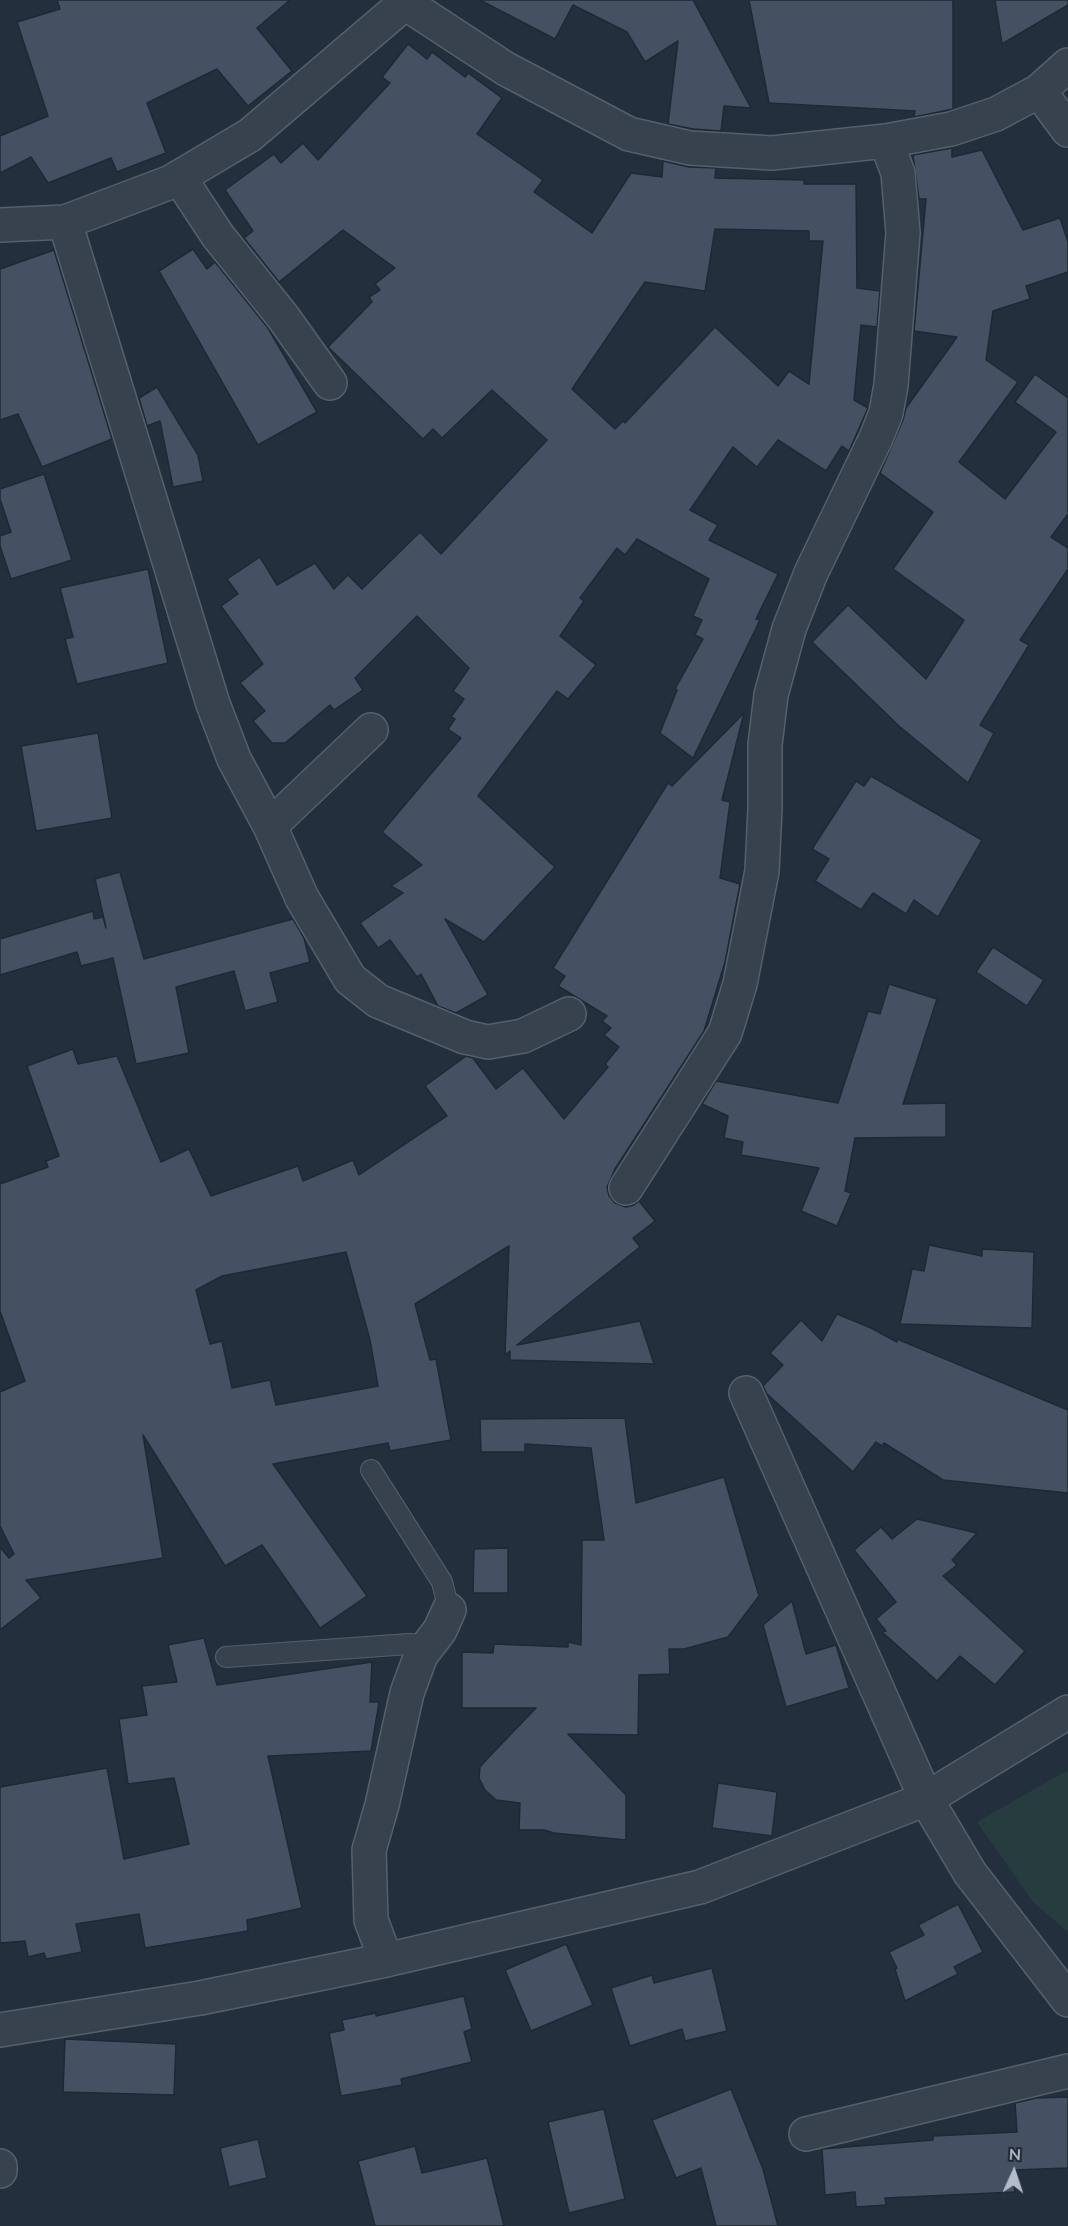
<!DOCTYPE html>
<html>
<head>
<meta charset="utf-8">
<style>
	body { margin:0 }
	#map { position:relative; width:1068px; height:2226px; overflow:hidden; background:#242f3e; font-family:Mulish,sans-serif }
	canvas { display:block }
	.north { position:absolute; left:984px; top:2142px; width:60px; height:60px; -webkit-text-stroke:4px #1d2633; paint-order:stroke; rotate:3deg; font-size:16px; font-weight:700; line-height:24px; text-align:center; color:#b4bcc9 }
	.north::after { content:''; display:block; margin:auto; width:21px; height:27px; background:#b4bcc9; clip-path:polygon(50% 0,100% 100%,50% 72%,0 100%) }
</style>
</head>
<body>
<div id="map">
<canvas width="1068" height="2226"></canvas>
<div class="north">N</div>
</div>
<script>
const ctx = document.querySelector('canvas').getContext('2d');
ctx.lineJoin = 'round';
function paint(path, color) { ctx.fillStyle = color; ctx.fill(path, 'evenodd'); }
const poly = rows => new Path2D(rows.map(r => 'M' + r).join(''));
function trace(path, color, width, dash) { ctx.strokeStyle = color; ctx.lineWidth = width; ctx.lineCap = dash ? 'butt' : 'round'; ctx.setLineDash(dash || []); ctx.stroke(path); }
paint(poly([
	[1068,1770,1068,1932,1033,1902,977,1822]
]), '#263c3f');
const building = poly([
	[57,0,290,0,257,28,292,71,248,106,217,69,147,103,166,153,117,172,111,158,48,183,31,157,0,173,0,136,48,116,17,22,60,9,57,0],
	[480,0,693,0,751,108,724,106,721,131,693,129,668,124,678,41,645,62,627,32,573,5,555,39,480,0],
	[749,0,953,0,953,109,914,117,915,111,769,103,749,0],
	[995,0,1068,0,1068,5,1002,44,995,0],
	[408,44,427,59,432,52,465,77,468,73,502,98,477,134,543,180,534,192,592,233,631,173,662,177,663,161,689,167,716,168,715,178,804,180,804,184,856,184,857,288,880,291,877,327,861,325,854,400,868,408,849,451,842,446,826,471,778,440,757,467,733,447,690,510,718,525,709,540,778,574,756,619,760,620,693,758,660,733,677,690,675,689,703,639,695,635,702,620,693,616,709,579,637,539,625,555,617,548,580,598,584,601,560,636,596,665,568,699,557,691,478,796,555,867,484,942,445,919,488,995,456,1013,438,1006,421,974,417,977,390,940,378,948,360,923,403,893,391,886,422,865,382,832,461,738,448,729,455,719,451,717,464,699,453,691,469,668,417,616,355,678,363,690,334,710,330,705,285,743,272,743,253,721,265,711,240,683,263,664,221,606,238,594,227,579,260,557,277,585,315,563,334,589,348,575,362,589,420,532,441,554,547,440,492,390,442,438,433,429,423,439,328,347,372,302,369,297,380,290,375,284,395,268,343,230,279,282,244,238,253,231,225,190,274,154,281,163,303,143,318,160,390,83,382,77,408,44],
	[715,229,809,231,809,241,823,241,809,384,789,371,778,386,715,327,625,423,623,421,615,429,572,389,645,282,705,291,715,229],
	[952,148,952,157,982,150,1023,230,1060,218,1068,242,1068,272,1026,286,1030,299,993,311,986,360,1018,382,959,462,1005,499,1056,432,1015,402,1035,374,1068,398,1068,514,1051,537,1068,548,1068,569,1020,640,1029,645,980,725,994,733,968,783,899,726,812,642,848,605,926,679,964,620,893,569,933,512,880,473,903,420,906,408,957,337,914,331,926,199,919,199,913,155,952,148],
	[193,249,207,269,215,262,268,328,317,412,258,445,159,271,193,249],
	[54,250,112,439,42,467,18,414,0,420,0,269,54,250],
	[157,387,198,455,203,481,173,487,160,421,147,426,139,398,157,387],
	[44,474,72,560,11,579,0,546,0,536,11,532,0,499,0,489,44,474],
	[148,569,168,663,77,684,65,639,73,637,60,588,148,569],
	[744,713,722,800,730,802,720,878,740,884,725,962,704,1031,615,1169,607,1187,609,1196,615,1203,626,1207,634,1205,639,1201,655,1221,633,1238,640,1247,517,1345,640,1321,654,1364,510,1360,510,1351,505,1355,509,1246,415,1304,430,1360,436,1359,451,1440,390,1451,388,1443,273,1464,367,1596,320,1628,262,1545,225,1566,143,1435,163,1558,26,1580,41,1598,0,1630,0,1547,9,1558,14,1554,0,1526,0,1392,25,1381,0,1311,0,1184,48,1167,46,1161,59,1156,27,1066,73,1049,78,1064,117,1056,161,1162,189,1149,211,1196,298,1166,303,1181,353,1160,359,1175,447,1116,425,1086,466,1056,473,1058,496,1089,523,1068,564,1119,608,1067,605,1064,619,1047,604,1035,611,1028,602,1021,607,1016,558,986,565,976,553,968,668,783,672,786,744,713],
	[346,1252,370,1340,378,1386,276,1405,270,1380,232,1388,222,1341,210,1344,196,1290,222,1276,346,1252],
	[98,733,112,818,36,831,21,746,98,733],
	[871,776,982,840,938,917,914,900,906,914,873,893,861,910,815,881,829,859,812,849,856,781,864,786,871,776],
	[120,872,144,959,293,919,304,938,310,962,270,973,278,1002,245,1011,234,971,176,987,189,1053,136,1064,113,958,81,966,77,952,0,975,0,939,93,911,94,919,103,917,106,928,95,879,120,872],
	[993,947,1044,980,1027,1006,976,972,993,947],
	[889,984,937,999,903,1104,946,1103,946,1137,855,1138,845,1191,851,1193,837,1226,801,1211,819,1168,741,1155,743,1142,724,1138,728,1116,702,1104,716,1081,838,1103,868,1011,880,1014,889,984],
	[929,1245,982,1256,982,1249,1034,1252,1032,1328,900,1324,912,1269,924,1271,929,1245],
	[837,1314,871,1328,897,1342,897,1339,1068,1410,1068,1493,943,1480,884,1443,882,1446,876,1442,853,1472,767,1394,763,1386,783,1365,770,1353,801,1320,822,1341,837,1314],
	[625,1418,636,1503,724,1477,759,1596,728,1637,684,1649,669,1649,670,1674,639,1675,638,1735,568,1734,626,1795,626,1840,554,1833,544,1830,519,1830,520,1803,496,1800,485,1790,479,1778,480,1767,487,1759,536,1708,462,1708,462,1652,493,1653,494,1644,568,1647,568,1642,581,1645,582,1540,604,1540,591,1448,525,1444,525,1452,481,1452,480,1419,625,1418],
	[917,1519,977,1533,952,1560,957,1565,943,1576,1025,1651,995,1685,960,1656,937,1681,882,1632,886,1631,876,1619,896,1602,854,1550,881,1527,892,1539,917,1519],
	[508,1548,508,1593,473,1593,474,1549,508,1548],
	[792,1601,806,1654,836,1645,849,1688,786,1707,763,1625,792,1601],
	[204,1638,217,1685,372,1662,370,1702,379,1702,371,1751,268,1756,302,1908,247,1920,248,1931,145,1948,139,1914,76,1924,82,1952,46,1959,44,1953,28,1957,25,1941,0,1943,0,1787,107,1768,124,1859,189,1844,174,1778,128,1784,119,1719,147,1715,142,1686,177,1682,168,1645,204,1638],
	[718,1783,777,1792,772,1836,712,1828,718,1783],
	[958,1904,983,1952,954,1967,958,1974,905,2001,895,1969,897,1968,889,1952,924,1935,918,1925,958,1904],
	[566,1944,593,2005,531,2031,505,1970,566,1944],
	[712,1968,727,2031,685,2041,682,2029,630,2046,611,1988,652,1975,654,1983,712,1968],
	[464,1996,472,2029,464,2032,472,2062,401,2079,402,2085,341,2096,329,2033,344,2030,342,2020,376,2013,376,2016,464,1996],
	[65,2039,176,2044,174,2095,63,2092,65,2039],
	[731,2089,763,2169,778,2226,716,2226,701,2168,676,2178,652,2120,731,2089],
	[1068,2097,1068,2168,1013,2170,1015,2192,885,2198,886,2205,856,2207,855,2192,825,2195,822,2149,933,2140,933,2136,1017,2132,1015,2103,1036,2098,1068,2097],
	[604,2109,625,2199,569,2213,548,2122,604,2109],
	[258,2139,267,2178,229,2187,220,2148,258,2139],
	[415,2146,422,2173,487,2158,504,2226,375,2226,358,2161,415,2146]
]);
paint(building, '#455162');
trace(building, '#1f2835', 1.5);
const service = poly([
	[371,1470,442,1582,449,1610],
	[226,1657,409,1644,427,1645]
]);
const minor = poly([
	[1039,91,1068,130],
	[179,177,218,236,283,317,330,383],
	[65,222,171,182,250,135,405,3,506,69,629,134,690,148,772,153,886,141,951,129,996,114,1039,91,1068,65],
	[0,225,65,222,213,704,234,759,270,826,302,898,350,979,378,1001,465,1037,488,1042,523,1036,569,1014],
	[270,826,371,730],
	[626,1188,725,1033,740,984,762,871,765,808,765,745,771,695,789,629,811,573,876,438,886,413,891,385,903,233,898,173,886,141],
	[746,1393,926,1799,970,1873,1068,2000],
	[386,1960,371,1920,369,1850,382,1805,407,1693,421,1655,440,1630,449,1610],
	[0,2030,200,1998,386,1960,700,1887,926,1799,1068,1712],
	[806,2134,1068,2071],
	[0,2166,0,2171]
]);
trace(service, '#565f6c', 22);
trace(minor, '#565f6c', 36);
trace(service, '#38414e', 20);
trace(minor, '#38414e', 33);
</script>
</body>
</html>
